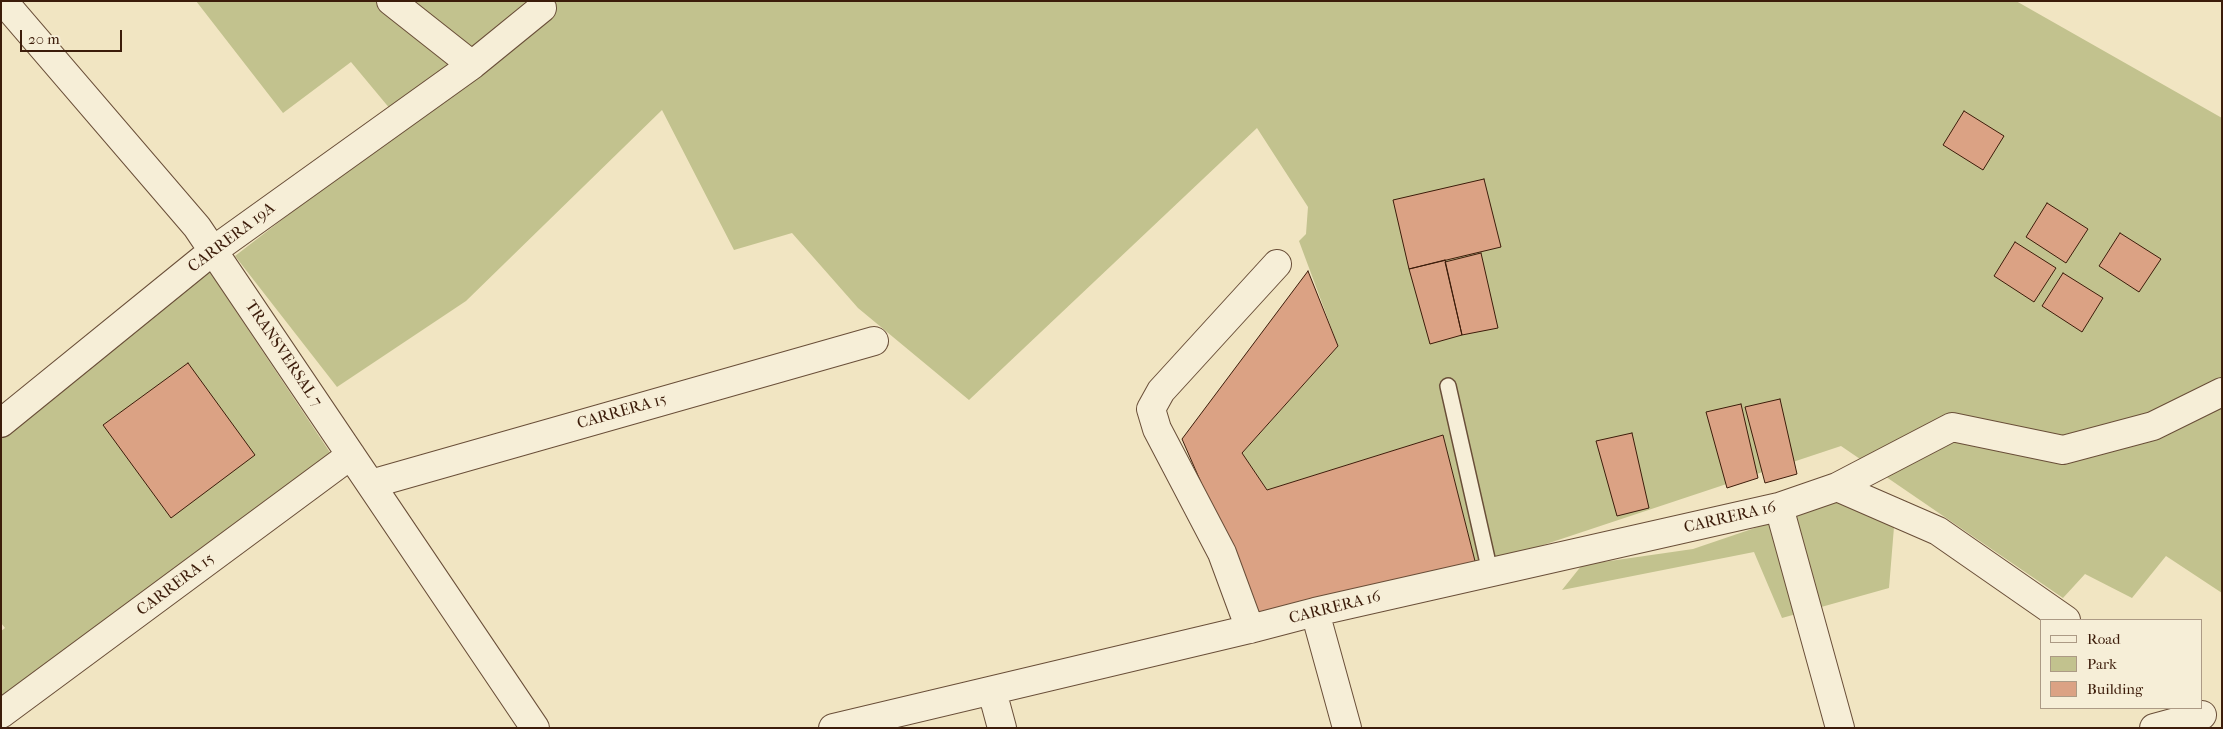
<!DOCTYPE html>
<html>
<head>
<meta charset="utf-8">
<style>
	body { margin:0 }
	#map { position:relative; width:2223px; height:729px; overflow:hidden; background:#f1e5c2; font-family:"IM FELL French Canon",serif }
	canvas { display:block }
	.frame { position:absolute; inset:0; border:2px solid #3c1c0a; pointer-events:none }
	.legend { position:absolute; left:2040px; top:619px; width:162px; height:90px; box-sizing:border-box; background:#f6eed7; border:1px solid #ac9a85; margin:0; padding:6px 9px; list-style:none; font-size:15px; color:#3c1c0a }
	.legend li { display:flex; align-items:center; gap:10px; height:25px }
	.legend b { width:25px; border:1px solid #ac9a85 }
	.scale { position:absolute; left:20px; top:30px; width:102px; height:22px; box-sizing:border-box; border:2px solid #3c1c0a; border-top:0; padding-left:6px; font-size:15px; line-height:18px; white-space:nowrap; color:#3c1c0a; -webkit-text-stroke:4px #f6eed7; paint-order:stroke }
</style>
</head>
<body>
<div id="map">
<canvas width="2223" height="729"></canvas>
<div class="frame"></div>
<ul class="legend">
<li><b style="height:6px;background:#f6eed7"></b>Road</li>
<li><b style="height:14px;background:#c2c28e"></b>Park</li>
<li><b style="height:14px;background:#dba284"></b>Building</li>
</ul>
<div class="scale">20 m</div>
</div>
<script>
const ctx = document.querySelector('canvas').getContext('2d');
ctx.lineJoin = 'round';
function paint(path, color) { ctx.fillStyle = color; ctx.fill(path, 'evenodd'); }
const poly = rows => new Path2D(rows.map(r => 'M' + r).join(''));
function trace(path, color, width, dash) { ctx.strokeStyle = color; ctx.lineWidth = width; ctx.lineCap = dash ? 'butt' : 'round'; ctx.setLineDash(dash || []); ctx.stroke(path); }
function write(font, color, halo, rows, align = 'center') {
  ctx.font = font + ' "IM FELL French Canon",serif'; ctx.lineWidth = 4; ctx.setLineDash([]); ctx.textBaseline = 'middle'; ctx.strokeStyle = halo; ctx.fillStyle = color; for (const [text, x, y, turn = 0] of rows) {
    ctx.save(); ctx.translate(x, y); ctx.rotate((+turn || 0) * Math.PI / 180); ctx.textAlign = isNaN(turn) ? turn : align; if (halo) ctx.strokeText(text, 0, 0); ctx.fillText(text, 0, 0); ctx.restore();
  }
}
paint(poly([
	[196,1,400,1,462,61,391,110,351,62,283,113],
	[412,1,537,1,470,58],
	[542,1,2016,1,2222,118,2222,593,2166,556,2132,598,2085,574,2063,598,1841,446,1507,557,1476,565,1443,435,1267,490,1242,453,1338,346,1299,241,1306,234,1308,207,1257,128,969,400,858,308,792,233,734,250,662,110,466,301,337,387,235,256,552,11],
	[205,265,333,457,1,705,1,631,5,628,1,623,1,433],
	[1835,496,1894,527,1889,588,1782,618,1754,552,1562,590,1582,565,1693,549,1799,513]
]), '#c2c28e');
const building = poly([
	[1964,111,2004,136,1983,170,1943,145,1964,111],
	[1484,179,1501,247,1409,269,1393,200,1484,179],
	[2047,203,2088,229,2066,263,2026,237,2047,203],
	[2120,233,2161,259,2139,292,2099,266,2120,233],
	[2015,242,2056,268,2034,302,1994,276,2015,242],
	[1481,253,1498,328,1462,335,1445,262,1481,253],
	[1445,260,1462,335,1430,344,1409,269,1445,260],
	[1308,271,1338,346,1242,453,1267,490,1443,435,1476,565,1259,615,1182,439,1308,271],
	[2063,273,2103,298,2082,332,2042,306,2063,273],
	[188,363,255,455,171,518,103,425,188,363],
	[1780,399,1797,474,1765,483,1745,407,1780,399],
	[1741,404,1758,478,1727,488,1706,412,1741,404],
	[1632,433,1649,508,1617,516,1596,441,1632,433]
]);
paint(building, '#dba284');
trace(building, '#3c1c0a', 1);
const lane = poly([
	[1448,386,1490,572]
]);
const street = poly([
	[3,1,197,227,535,728],
	[391,1,472,65],
	[1,423,214,250,472,65,542,8],
	[371,484,874,341],
	[1837,487,1938,531,2066,620],
	[1779,507,1840,728],
	[1315,612,1347,728],
	[1250,629,1222,553,1157,429,1151,409,1161,391,1277,264],
	[992,691,1002,728],
	[1,714,351,455],
	[833,728,1250,629,1315,612,1779,507,1837,487,1952,427,2063,450,2153,426,2222,392],
	[2154,728,2202,715]
]);
trace(lane, '#694e38', 18);
trace(street, '#694e38', 30);
trace(lane, '#f6eed7', 15);
trace(street, '#f6eed7', 28);
write('16px', '#3c1c0a', '#f6eed7', [
	["CARRERA 19A",232,238,-37],
	["TRANSVERSAL 7",283,354,56],
	["CARRERA 15",622,412,-16],
	["CARRERA 16",1730,518,-13],
	["CARRERA 15",176,585,-37],
	["CARRERA 16",1335,608,-14]
]);
</script>
</body>
</html>
